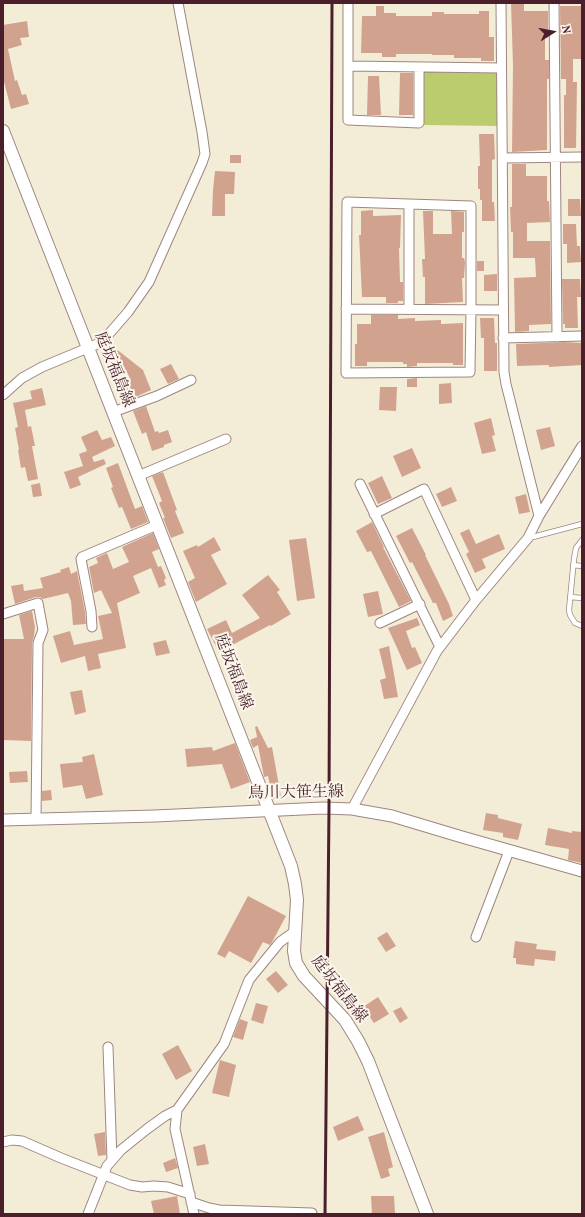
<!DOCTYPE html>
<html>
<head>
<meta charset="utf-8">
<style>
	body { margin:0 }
	#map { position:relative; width:585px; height:1217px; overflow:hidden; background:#f3edd7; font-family:Vollkorn,serif }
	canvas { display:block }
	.frame { position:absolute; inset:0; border:4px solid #4a1f2b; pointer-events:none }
	.north { position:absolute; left:533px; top:12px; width:40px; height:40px; -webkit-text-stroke:3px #fbf7ec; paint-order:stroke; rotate:79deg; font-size:11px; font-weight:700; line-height:16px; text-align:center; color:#4a1f2b }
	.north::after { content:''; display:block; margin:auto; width:14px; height:18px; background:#4a1f2b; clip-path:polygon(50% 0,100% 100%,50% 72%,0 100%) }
</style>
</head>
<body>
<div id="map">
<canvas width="585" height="1217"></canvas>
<div class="frame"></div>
<div class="north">N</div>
</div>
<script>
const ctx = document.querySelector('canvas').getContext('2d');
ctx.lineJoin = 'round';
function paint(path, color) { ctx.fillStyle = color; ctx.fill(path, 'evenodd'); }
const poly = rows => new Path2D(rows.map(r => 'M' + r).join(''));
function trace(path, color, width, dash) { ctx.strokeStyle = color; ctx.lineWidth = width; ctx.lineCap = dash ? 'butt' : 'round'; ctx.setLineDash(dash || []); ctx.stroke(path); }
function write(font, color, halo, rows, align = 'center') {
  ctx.font = font + ' Vollkorn,"Noto Serif JP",serif'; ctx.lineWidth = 4; ctx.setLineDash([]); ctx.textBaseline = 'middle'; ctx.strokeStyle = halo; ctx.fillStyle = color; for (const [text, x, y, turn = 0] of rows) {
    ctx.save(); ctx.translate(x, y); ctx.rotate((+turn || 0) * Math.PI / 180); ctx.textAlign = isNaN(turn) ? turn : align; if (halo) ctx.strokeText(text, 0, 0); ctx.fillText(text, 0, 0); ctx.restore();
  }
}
paint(poly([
	[422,70,498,71,499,126,422,125]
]), '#bbcc6f');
paint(poly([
	[511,3,524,3,524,11,548,11,548,34,545,34,545,60,549,60,549,79,547,79,547,150,512,152,513,65],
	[376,6,384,6,384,13,396,13,396,16,432,16,432,12,444,12,444,14,479,14,479,11,489,11,489,37,494,37,494,61,481,61,481,58,454,58,454,55,432,55,432,54,396,54,396,57,382,57,382,53,361,53,362,16,376,16],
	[560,6,582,6,582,59,573,59,573,82,577,82,576,148,564,148,564,95,566,95,566,79,561,79],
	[27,21,29,37,20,38,22,45,8,49,15,81,17,80,22,95,26,94,29,104,11,109,3,78,3,25],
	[400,73,413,73,413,115,399,115],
	[368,76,379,76,381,115,367,115],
	[479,134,494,134,495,159,492,160,492,202,494,202,495,221,482,221,482,200,480,200,480,189,478,189,478,166,480,166],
	[230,155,241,155,241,163,230,163],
	[512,164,526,164,526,176,547,176,547,201,549,201,550,222,527,223,527,241,550,241,551,324,529,325,529,331,515,332,514,278,536,277,535,258,513,258,513,232,511,232,510,207,512,207],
	[215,171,235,172,234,194,225,194,225,216,212,216,213,190],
	[568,199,580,199,581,216,568,216],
	[373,210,373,216,401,215,400,248,399,248,400,282,403,282,403,301,398,301,398,303,386,303,386,297,362,297,359,235,361,235,361,211],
	[423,211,433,211,433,234,452,234,451,211,464,212,464,232,462,232,462,258,464,258,465,262,464,278,462,278,463,302,425,304,425,277,423,277,422,259,425,259],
	[563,224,576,224,577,246,580,246,581,262,567,263,567,244,563,244],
	[477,261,484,261,484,271,477,271],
	[497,274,497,291,484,291,484,275],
	[562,279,580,279,581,297,577,297,578,328,565,328,565,324,563,324],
	[371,315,398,315,398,319,415,318,415,321,441,320,441,324,463,323,463,365,453,365,453,363,417,363,417,366,407,367,407,364,403,364,403,362,367,362,367,366,355,366,355,344,357,344,357,324,371,324],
	[480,318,494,318,495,343,497,343,497,371,484,371,484,338,481,338],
	[565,342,582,343,582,365,549,367,549,365,517,366,516,344],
	[112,345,118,354,115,348,143,370,151,390,129,400,123,384,131,380,119,357,107,364,100,351],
	[171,364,179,379,168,384,160,369],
	[417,378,417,387,407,387,407,379],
	[451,383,452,403,439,404,439,384],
	[380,387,397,387,396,411,379,410],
	[42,388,46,405,25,410,28,427,31,426,35,446,32,446,38,479,28,481,25,467,21,468,18,450,19,450,15,428,18,427,13,403,32,399,30,391],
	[146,406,155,432,158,431,159,433,168,430,172,442,164,445,164,447,152,451,146,432,142,434,133,411],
	[491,418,495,435,492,436,496,451,482,454,474,423],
	[550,427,555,446,541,450,536,430],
	[97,430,102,440,111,437,115,446,92,457,94,462,104,459,106,464,78,477,81,485,70,489,64,472,83,466,79,454,87,451,81,437],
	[412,448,421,468,402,477,393,456],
	[118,463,135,509,142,506,148,522,131,529,122,507,119,508,111,488,113,487,106,468],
	[163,472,177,510,175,511,184,533,171,538,163,518,165,518,159,503,162,501,152,476],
	[382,476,392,498,378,504,368,483],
	[40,483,42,496,33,497,31,485],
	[451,487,457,501,442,507,436,494],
	[526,494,530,512,519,514,515,497],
	[372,522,384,547,383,547,411,601,399,607,371,551,367,552,356,531],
	[412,528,426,555,425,555,449,604,453,616,443,621,436,603,433,603,412,562,410,563,396,536],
	[469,529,476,544,499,534,505,549,482,559,486,568,475,573,466,554,469,552,460,533],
	[153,533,159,549,152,552,158,567,161,566,166,578,164,580,166,585,159,588,151,568,133,576,140,593,117,603,126,648,98,654,101,668,88,671,85,656,61,663,53,636,70,631,74,645,103,639,98,616,112,613,101,590,94,593,89,567,98,563,96,558,107,553,113,569,129,562,122,547],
	[214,537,221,550,211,555,227,584,196,602,188,582,195,578,183,551,197,545,198,547],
	[306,538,315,598,297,601,289,540],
	[69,567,71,574,77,571,85,612,86,624,73,625,71,601,68,593,43,599,40,597,36,597,15,604,11,586,23,584,24,591,43,588,40,578,61,572,60,570],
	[268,575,280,590,277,592,291,614,271,626,270,625,219,652,207,629,226,620,232,633,260,618,242,595],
	[378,591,383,614,368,617,363,594],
	[32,611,35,627,34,636,32,643,31,741,3,740,3,639,24,639,19,615],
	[417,618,420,625,406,631,412,648,415,647,422,663,407,670,388,628],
	[166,640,170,653,156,656,153,643],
	[389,646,398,697,384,699,380,680,386,678,379,649],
	[82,690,86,712,75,715,70,692],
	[257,726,268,748,272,747,281,797,273,799,268,776,264,777,258,745,253,748,250,740,257,737,255,727],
	[235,743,250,782,231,789,222,764,187,767,185,749,212,747,213,751],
	[94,754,103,795,86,799,82,785,63,788,60,764,83,762,82,757],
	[27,771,28,782,10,783,9,772],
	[51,790,52,800,42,801,42,791],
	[486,813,498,815,498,818,522,824,518,840,503,837,503,833,483,830],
	[548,828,572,833,572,831,582,832,582,863,568,860,569,849,545,845],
	[248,896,286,916,271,944,270,945,263,942,251,963,229,951,225,958,217,954],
	[387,932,396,946,386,952,377,938],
	[515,941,537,944,536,949,556,951,555,961,535,959,534,966,516,964,516,958,513,958],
	[276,971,288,985,278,993,266,979],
	[378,997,389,1014,374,1023,363,1007],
	[256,1003,268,1006,263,1024,251,1020],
	[401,1007,408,1018,400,1023,393,1011],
	[240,1019,248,1022,243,1040,233,1037],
	[178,1045,192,1071,176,1080,162,1054],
	[220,1060,236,1065,229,1097,212,1093],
	[358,1116,364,1130,338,1141,333,1127],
	[105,1132,106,1155,98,1156,94,1134],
	[384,1132,393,1167,388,1169,390,1176,381,1179,368,1137],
	[205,1144,209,1164,197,1166,193,1147],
	[175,1158,178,1168,166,1172,163,1163],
	[177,1196,180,1214,154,1214,151,1201],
	[371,1196,394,1196,395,1213,372,1214]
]), '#d1a38f');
const service = poly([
	[529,538,582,524],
	[582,540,576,548,574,559,569,610,570,615,575,623,582,626],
	[573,565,582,566],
	[570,597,582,598]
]);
const minor = poly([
	[348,3,348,120,419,123,419,67],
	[501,3,504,372,506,384,539,516],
	[554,3,557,337],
	[348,66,501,68],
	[503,158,582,157],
	[347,202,471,206,471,310,470,372,346,373,347,202],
	[346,309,503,310],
	[409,309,409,204],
	[503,338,582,336],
	[3,395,22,378,42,367,102,342,128,312,149,282,202,163,205,154,202,132,178,3],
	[113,412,157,396,191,380],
	[138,476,226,439],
	[360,484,440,647],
	[374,514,424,489,476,600],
	[3,614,38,603,43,630,38,643,36,819],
	[380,623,420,604],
	[92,627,91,611,81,559,82,557,157,525],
	[352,809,437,651,476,600,528,538,539,516,582,446],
	[476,937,509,851],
	[108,1047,112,1160],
	[3,1142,12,1140,22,1141,61,1158,130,1185,142,1187,154,1186,168,1187,190,1194],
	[191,1202,209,1208,219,1210,312,1213],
	[88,1214,107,1166,121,1150,147,1129,165,1116,177,1110],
	[194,1214,175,1129,177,1110,224,1044,249,980,280,942,294,932]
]);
const tertiary = poly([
	[3,820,155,816,323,808,352,809,392,816,462,837,582,871]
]);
const secondary = poly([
	[3,131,291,866,295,884,297,900,294,951,296,963,304,976,345,1020,358,1041,368,1061,427,1214]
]);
trace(service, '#9e8681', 6);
trace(minor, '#9e8681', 11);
trace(tertiary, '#9e8681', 13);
trace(secondary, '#9e8681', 14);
trace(service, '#fff', 4.5);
trace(minor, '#fff', 9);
trace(tertiary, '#fff', 11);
trace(secondary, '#fff', 12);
trace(poly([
	[325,1214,329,808,332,3]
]), '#4a1f2b', 3);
write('16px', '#4a1f2b', '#fbf7ec', [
	["庭坂福島線",113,370,68],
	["庭坂福島線",232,672,69],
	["鳥川大笹生線",296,794,-1],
	["庭坂福島線",338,990,52]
]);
</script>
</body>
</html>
